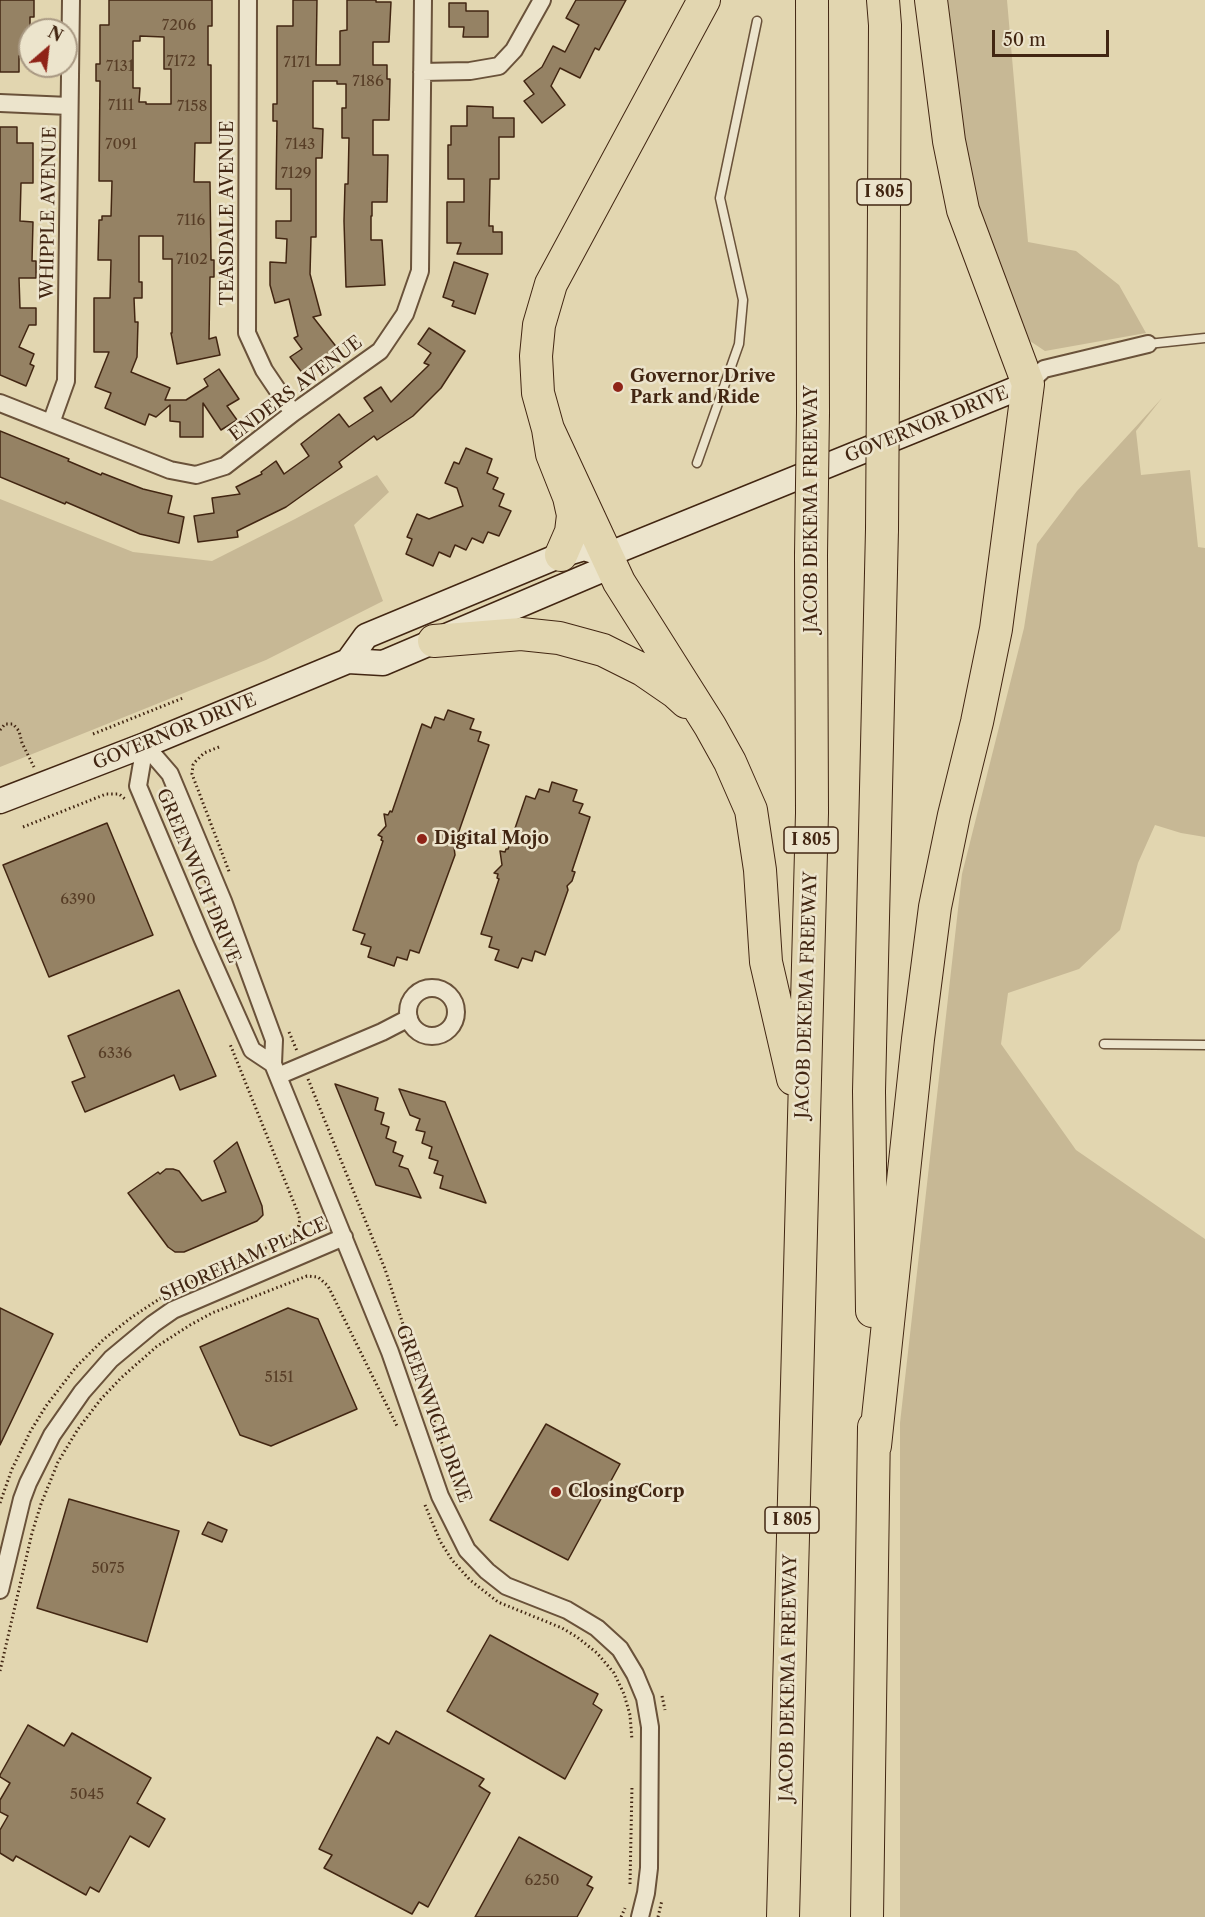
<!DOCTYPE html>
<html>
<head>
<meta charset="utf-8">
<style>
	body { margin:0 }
	#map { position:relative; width:1205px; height:1917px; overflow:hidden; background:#e2d6b0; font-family:"Libre Caslon Text",serif }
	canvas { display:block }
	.north { position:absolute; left:18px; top:18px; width:60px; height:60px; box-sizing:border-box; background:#ece4cc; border:2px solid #a89882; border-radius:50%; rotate:28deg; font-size:16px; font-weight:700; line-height:24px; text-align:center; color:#422612 }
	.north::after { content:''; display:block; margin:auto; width:21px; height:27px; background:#8f2418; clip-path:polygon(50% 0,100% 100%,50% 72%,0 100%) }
	.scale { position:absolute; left:992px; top:30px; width:117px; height:27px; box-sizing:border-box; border:3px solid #422612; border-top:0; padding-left:8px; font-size:18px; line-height:21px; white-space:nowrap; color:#422612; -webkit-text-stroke:4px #ece4cc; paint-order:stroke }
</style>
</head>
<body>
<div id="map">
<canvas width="1205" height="1917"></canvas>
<div class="north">N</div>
<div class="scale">50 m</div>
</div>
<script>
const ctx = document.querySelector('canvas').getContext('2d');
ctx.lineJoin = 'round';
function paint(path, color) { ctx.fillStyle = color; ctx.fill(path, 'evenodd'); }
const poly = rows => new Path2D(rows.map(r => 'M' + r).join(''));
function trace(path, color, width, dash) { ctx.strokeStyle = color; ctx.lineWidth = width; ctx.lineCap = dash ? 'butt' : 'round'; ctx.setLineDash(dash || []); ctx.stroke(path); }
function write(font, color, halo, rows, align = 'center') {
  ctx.font = font + ' "Libre Caslon Text",serif'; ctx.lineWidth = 5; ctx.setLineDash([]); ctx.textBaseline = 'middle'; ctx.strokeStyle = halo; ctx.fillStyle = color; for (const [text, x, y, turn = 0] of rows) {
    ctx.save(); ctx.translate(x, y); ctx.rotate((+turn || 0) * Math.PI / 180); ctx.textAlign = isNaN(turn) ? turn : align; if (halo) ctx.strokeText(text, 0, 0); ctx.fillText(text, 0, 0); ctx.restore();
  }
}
paint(poly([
	[944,0,1007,0,1028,242,1076,251,1119,285,1146,333,1045,351,1030,341,975,207],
	[1162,398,1136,431,1141,475,1190,470,1198,547,1205,548,1205,837,1181,833,1155,825,1138,863,1120,930,1079,969,1008,993,1001,1044,1076,1150,1205,1239,1205,1917,900,1917,900,1423,962,874,1024,628,1037,544,1077,491],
	[377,475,389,492,354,525,383,601,266,660,0,767,0,499,133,552,212,561,295,519]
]), '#c7b895');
const building = poly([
	[0,0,34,0,34,17,30,17,30,56,19,56,19,72,0,72,0,0],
	[109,0,212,0,212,26,208,26,208,65,211,65,211,143,195,143,194,182,210,182,211,260,214,260,214,277,210,277,209,339,216,337,220,355,177,364,171,333,172,333,172,259,163,259,163,236,139,236,139,282,142,282,142,298,134,298,135,322,138,322,137,357,131,372,170,388,165,400,186,400,208,386,204,379,219,369,239,399,227,406,237,420,221,430,203,403,203,437,180,437,180,422,170,421,170,405,156,417,149,414,145,425,105,408,111,393,95,387,109,352,94,352,94,298,110,298,111,260,98,260,99,220,102,220,102,216,111,216,112,181,99,181,100,81,96,81,96,64,100,64,100,25,109,25,109,0],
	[140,36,164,37,164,69,171,69,171,104,146,104,146,102,139,102,140,88,133,88,133,41,140,41,140,36],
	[293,0,317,0,316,65,340,65,340,31,347,30,347,0,376,0,376,2,391,2,389,42,373,42,373,65,387,65,387,79,390,79,389,120,373,120,373,155,388,155,387,202,372,202,372,216,371,216,371,240,382,240,385,285,346,287,344,221,345,184,348,184,349,138,342,138,342,108,346,108,346,84,337,84,337,81,313,81,313,128,323,129,322,158,316,158,316,237,311,237,310,274,321,315,313,317,338,349,304,375,290,357,302,349,294,338,298,336,289,299,275,303,270,285,270,262,286,263,287,239,276,238,276,221,291,221,291,189,276,189,277,121,273,121,273,104,277,104,277,26,293,26,293,0],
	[576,0,626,0,599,50,595,48,580,78,560,68,551,86,565,105,542,123,524,101,534,94,524,81,542,67,553,46,565,52,579,25,566,18,576,0],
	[449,3,466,3,466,11,488,11,488,37,463,37,464,27,449,27,449,3],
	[467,106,493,107,493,118,514,118,514,137,499,137,499,179,490,179,489,226,493,226,493,232,502,232,502,254,457,254,461,243,447,243,447,202,464,202,464,179,448,179,448,145,451,145,451,126,467,126,467,106],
	[0,127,17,127,17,143,33,143,33,183,21,183,20,221,33,222,32,261,36,261,36,278,19,278,20,308,36,308,36,325,29,325,19,347,34,354,30,364,34,366,26,386,0,375,0,127],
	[454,262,488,274,475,314,452,306,454,301,443,297,454,262],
	[429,328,465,351,441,388,413,416,377,440,374,436,339,462,342,467,286,507,237,531,238,537,198,542,194,516,214,513,212,498,240,494,236,487,262,474,261,472,276,461,284,474,309,456,301,444,339,414,349,427,373,411,364,398,381,387,391,402,429,365,424,363,431,353,418,344,429,328],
	[0,431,69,459,68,461,101,475,102,473,143,489,172,496,168,513,184,517,179,543,140,534,66,502,65,504,0,477,0,431],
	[466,448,492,459,487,473,498,478,493,489,504,494,499,506,511,511,499,536,488,532,483,543,472,538,466,550,455,545,450,557,439,552,433,566,406,554,412,539,407,537,417,514,429,519,463,506,457,488,445,483,454,462,459,464,466,448],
	[448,710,474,719,470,729,481,732,478,741,489,745,458,834,461,835,457,845,454,847,455,855,419,953,410,950,407,960,397,957,394,966,368,957,371,947,361,944,365,934,353,930,383,841,381,840,382,837,378,835,386,826,384,814,388,815,390,811,392,812,422,724,431,728,435,717,444,720,448,710],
	[552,782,577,790,573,801,583,804,579,813,590,817,572,871,575,872,572,881,567,886,568,890,545,955,535,951,532,961,522,958,518,968,495,960,499,950,489,947,492,937,481,934,499,879,497,878,498,874,494,873,502,865,500,851,505,852,506,849,508,849,526,796,535,799,539,789,549,792,552,782],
	[107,823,153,935,49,977,3,865,107,823],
	[179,990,216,1076,180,1090,174,1075,85,1112,72,1082,85,1077,68,1036,179,990],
	[335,1084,378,1098,375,1110,384,1113,381,1124,389,1127,386,1138,396,1142,393,1152,403,1156,399,1166,408,1169,421,1198,376,1185,335,1084],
	[399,1089,445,1102,486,1203,440,1188,443,1176,434,1173,438,1161,429,1158,432,1147,422,1143,425,1132,416,1130,420,1119,410,1115,399,1089],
	[237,1142,262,1206,263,1215,257,1221,184,1252,175,1252,168,1247,128,1193,158,1172,160,1174,166,1169,173,1169,179,1171,202,1201,226,1192,214,1161,237,1142],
	[0,1308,53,1334,0,1445,0,1308],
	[288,1308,318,1319,357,1409,271,1446,240,1435,200,1347,288,1308],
	[546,1424,620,1464,568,1560,490,1520,546,1424],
	[69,1499,179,1531,147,1642,37,1608,69,1499],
	[208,1522,227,1530,222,1542,202,1534,208,1522],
	[490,1635,598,1694,593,1704,602,1710,565,1779,447,1711,490,1635],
	[28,1725,64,1746,72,1733,151,1778,137,1803,165,1819,149,1847,130,1836,99,1892,90,1887,86,1895,16,1856,13,1861,0,1853,0,1830,8,1816,0,1812,0,1800,10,1783,0,1777,0,1775,28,1725],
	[396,1731,484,1779,479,1786,490,1793,428,1907,419,1902,412,1914,324,1868,332,1855,319,1849,377,1737,389,1744,396,1731],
	[519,1837,592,1877,587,1885,593,1888,577,1917,475,1917,519,1837]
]);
paint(building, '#958264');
trace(building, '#422612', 1.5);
const service = poly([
	[1148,344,1205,338],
	[697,463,739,344,743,300,720,198,757,21],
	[1104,1044,1205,1045]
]);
const minor = poly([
	[248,0,247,333,264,370,293,413],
	[422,72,470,71,499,66,514,50,542,0],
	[0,103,69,106],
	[1028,384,1044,369,1148,344],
	[0,403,170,470,196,475,225,466,293,413,380,351,405,314,420,271,423,0],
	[51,423,66,381,71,0],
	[145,745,170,774,223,901,274,1040,273,1064,390,1352,440,1496,467,1550,487,1571,506,1586,567,1610,597,1628,620,1649,635,1674,645,1698,650,1727,649,1868,646,1893,640,1917],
	[145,745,138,786,203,940,252,1050,273,1064],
	'408 1012a24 24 0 1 1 48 0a24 24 0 1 1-48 0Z',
	[278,1076,382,1032,409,1018],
	[0,1590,22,1499,28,1483,52,1435,82,1392,111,1359,153,1324,173,1310,344,1237]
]);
const secondary = poly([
	[348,661,366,636,561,555,584,548,607,555,1028,384],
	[0,801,145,745,348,661,383,663,597,572,601,569,607,555]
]);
const motorway = poly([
	[812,0,813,413],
	[883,384,885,25,883,0],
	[548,429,619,582,710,726,730,762,751,810,760,870,766,962,793,1079],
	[561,555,571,532,573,515,569,497,552,454,548,429,538,393,536,356,539,325,551,284,704,0],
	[434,641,521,634,559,638,603,650,643,670,675,692,686,702],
	[872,1311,869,1091,882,529],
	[875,1446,918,1039,935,907,954,815,977,722,996,629,1028,384,963,210,949,141,931,0],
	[783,1917,812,813,811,555],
	[867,1917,874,1427]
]);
trace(service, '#6a523a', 11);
trace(minor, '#6a523a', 20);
trace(secondary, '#422612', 27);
trace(motorway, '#422612', 34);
trace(poly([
	[0,730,5,724,13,724,19,731,22,743,34,767],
	[93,734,183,698],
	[219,747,204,753,196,761,193,765,192,774,230,874],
	[23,827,106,794,119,794,125,799],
	[289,1032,297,1051],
	[308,1079,385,1269,458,1493],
	[0,1503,12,1469,30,1432,46,1406,76,1367,104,1339,132,1317,173,1290,288,1238,298,1228,300,1220,298,1213,230,1044],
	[425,1505,440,1541,452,1560,470,1580,498,1602,562,1628,577,1637,597,1653,614,1673,624,1694,630,1715,632,1740],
	[0,1671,32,1533,41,1504,58,1462,78,1429,101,1399,121,1378,156,1347,190,1325,212,1313,307,1276,318,1277,328,1286,398,1428],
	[662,1696,665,1710],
	[630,1884,632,1785],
	[621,1917,625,1908],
	[658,1917,662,1900]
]), '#422612', 3, [1.5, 3]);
trace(service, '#ece4cc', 8);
trace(minor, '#ece4cc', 16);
trace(secondary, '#ece4cc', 24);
trace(motorway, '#e2d6b0', 32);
const motorwayBridge = poly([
	[882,529,883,384],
	[811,555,813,413]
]);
trace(motorwayBridge, '#422612', 34, []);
trace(motorwayBridge, '#e2d6b0', 32);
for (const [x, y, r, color] of [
	[618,387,6,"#8f2418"],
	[422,839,6,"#8f2418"],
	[556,1492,6,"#8f2418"]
]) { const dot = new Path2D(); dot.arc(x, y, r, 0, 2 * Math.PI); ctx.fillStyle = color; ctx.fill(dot); trace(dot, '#ece4cc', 2); }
write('15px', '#573d26', null, [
	["7206",179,26],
	["7172",181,62],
	["7171",297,63],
	["7131",120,67],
	["7186",368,82],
	["7111",121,106],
	["7158",192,107],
	["7091",121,145],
	["7143",300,145],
	["7129",296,174],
	["7116",191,221],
	["7102",192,260],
	["6390",78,900],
	["6336",115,1054],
	["5151",279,1378],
	["5075",108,1569],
	["5045",87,1795],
	["6250",542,1881]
]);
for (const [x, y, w] of [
	[884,192,54],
	[811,840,54],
	[792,1520,54]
]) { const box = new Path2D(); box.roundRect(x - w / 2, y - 13, w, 26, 4.5); ctx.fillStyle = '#ece4cc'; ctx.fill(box); trace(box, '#422612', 1.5); }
write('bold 16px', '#422612', null, [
	["I 805",884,192],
	["I 805",811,840],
	["I 805",792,1520]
]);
write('18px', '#422612', '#ece4cc', [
	["WHIPPLE AVENUE",49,213,-89],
	["TEASDALE AVENUE",228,213,-90],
	["ENDERS AVENUE",296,389,-37],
	["GOVERNOR DRIVE",927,425,-22],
	["JACOB DEKEMA FREEWAY",812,509,-90],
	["GOVERNOR DRIVE",175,732,-22],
	["GREENWICH DRIVE",198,876,67],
	["JACOB DEKEMA FREEWAY",807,995,-88],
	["SHOREHAM PLACE",244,1260,-24],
	["GREENWICH DRIVE",433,1414,70],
	["JACOB DEKEMA FREEWAY",789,1678,-89]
]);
write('bold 18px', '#422612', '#ece4cc', [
	["Governor Drive",630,377],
	["Park and Ride",630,398],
	["Digital Mojo",434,839],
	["ClosingCorp",568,1492]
], 'left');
</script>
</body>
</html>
